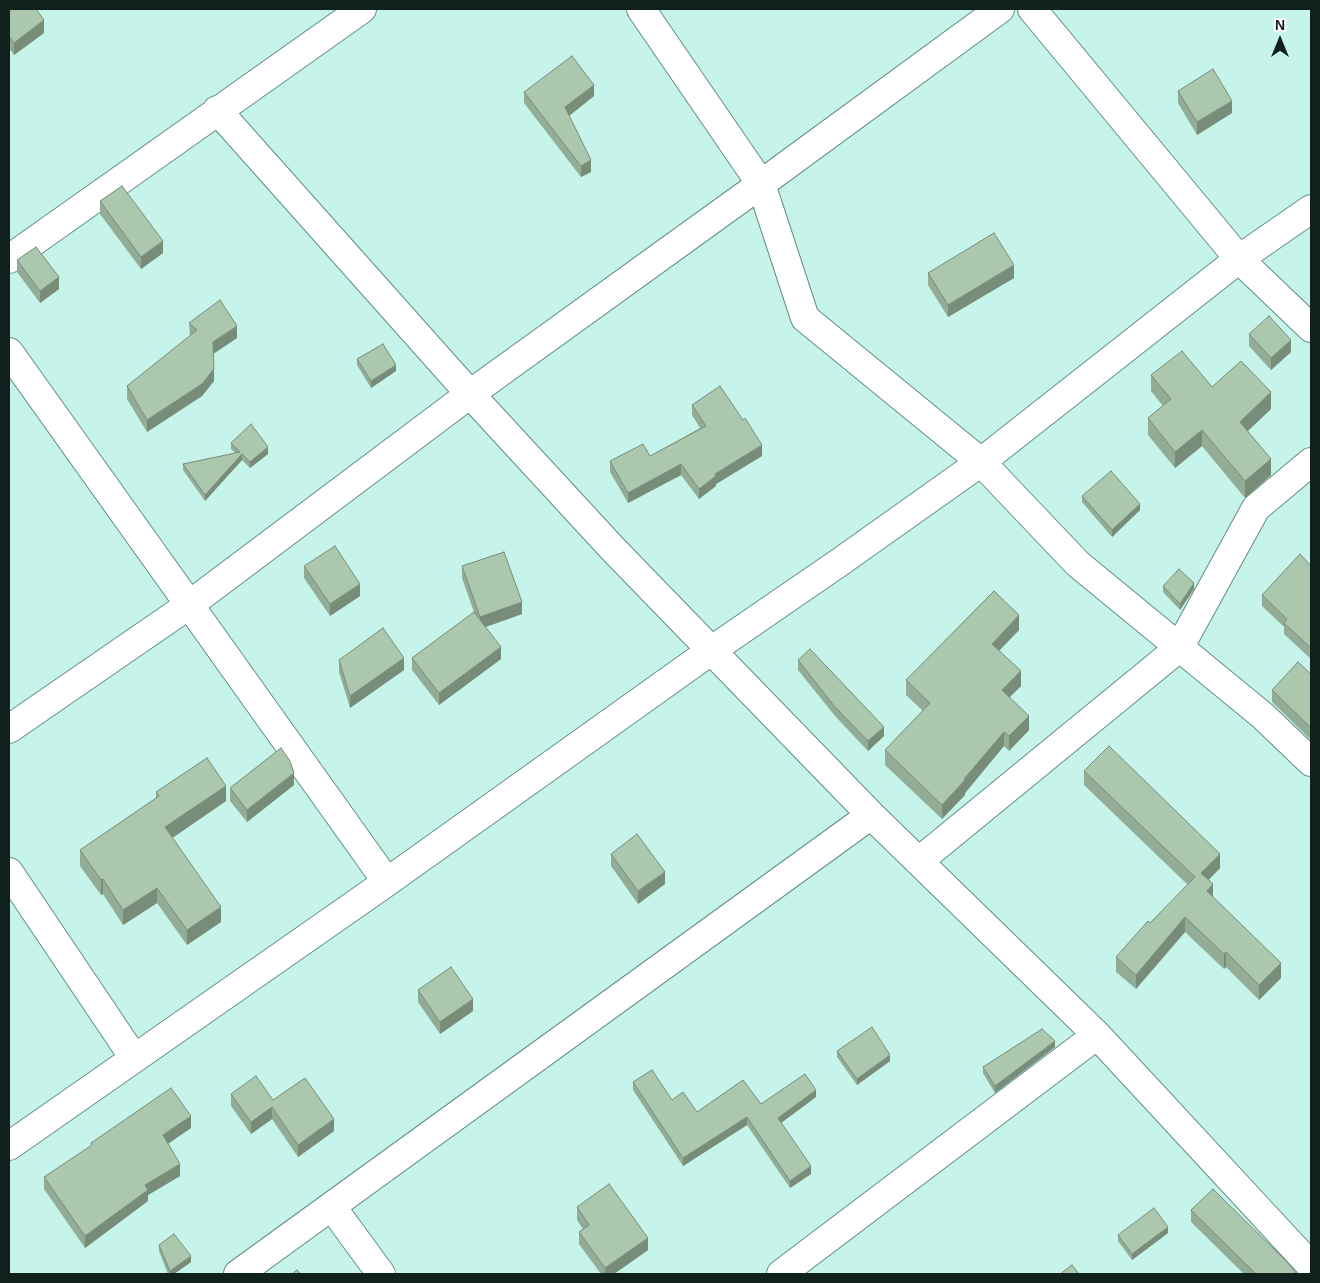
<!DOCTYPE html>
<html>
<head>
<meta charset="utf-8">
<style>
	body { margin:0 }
	#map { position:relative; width:1320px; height:1283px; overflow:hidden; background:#c6f4ea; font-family:Helvetica,sans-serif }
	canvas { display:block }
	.frame { position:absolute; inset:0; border:10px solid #0f201d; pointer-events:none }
	.north { position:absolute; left:1255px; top:15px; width:50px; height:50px; -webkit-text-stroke:4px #fff; paint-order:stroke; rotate:0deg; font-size:14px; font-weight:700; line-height:20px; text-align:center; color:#0f201d }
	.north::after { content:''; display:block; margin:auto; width:18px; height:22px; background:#0f201d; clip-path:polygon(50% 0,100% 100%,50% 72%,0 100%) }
</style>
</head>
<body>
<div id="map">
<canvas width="1320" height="1283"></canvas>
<div class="frame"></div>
<div class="north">N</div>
</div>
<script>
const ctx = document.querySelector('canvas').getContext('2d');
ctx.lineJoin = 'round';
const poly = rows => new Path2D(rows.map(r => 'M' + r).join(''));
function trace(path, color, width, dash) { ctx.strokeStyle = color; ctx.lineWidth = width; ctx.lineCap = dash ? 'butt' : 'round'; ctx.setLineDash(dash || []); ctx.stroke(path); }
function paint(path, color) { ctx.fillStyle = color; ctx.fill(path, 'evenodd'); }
const minor = poly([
	[641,9,761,184,805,318,981,462,1078,564,1263,716,1311,762],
	[1032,9,1239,259,1311,328],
	[217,110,470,394,612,548,871,815,1097,1035,1311,1266],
	[9,259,362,9],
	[9,352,387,882],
	[9,729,189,605,470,394,761,184,1000,9],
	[919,861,1179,648,1256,508,1311,462],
	[9,872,134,1058],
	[9,1146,387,882,712,650,840,562,981,462,1239,259,1311,209],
	[332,1207,381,1274],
	[238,1274,871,815],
	[781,1274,1097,1035]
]);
trace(minor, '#638e86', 30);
trace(minor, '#fff', 28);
paint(poly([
	[9,9,44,33,14,55,9,48],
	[1178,91,1232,113,1197,135,1178,103],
	[524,92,594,96,569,116,591,172,581,177,524,103],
	[100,201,163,253,141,269,100,214],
	[17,260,59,289,40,303,17,272],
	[928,273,1014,278,948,317,928,285],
	[189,323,237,338,213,354,214,381,202,396,147,432,127,399,127,386,190,336],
	[1249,334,1291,352,1271,370,1249,346],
	[357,359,396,371,371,388,357,365],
	[1151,375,1212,387,1271,409,1248,431,1271,475,1245,498,1202,446,1175,468,1148,435,1148,418,1163,406,1151,391],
	[692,405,762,456,716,484,716,486,699,499,681,475,628,503,610,472,610,461,650,456,700,428,692,415],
	[231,443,268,454,250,468,242,460,205,501,183,470,183,464,235,453,231,449],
	[1082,496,1140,510,1112,537,1082,502],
	[304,566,360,596,330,616,304,578],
	[462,566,522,614,485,627,501,659,439,705,412,670,412,658,474,612,462,578],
	[1311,566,1311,659,1284,634,1284,627,1262,606,1262,595],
	[1163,586,1194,589,1180,610,1163,592],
	[1019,630,999,651,1021,686,1010,697,1029,730,1009,751,1004,746,965,793,965,795,942,819,885,765,885,750,923,711,906,695,906,680],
	[339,660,404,670,350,708,339,672],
	[798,660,884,736,868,751,835,716,798,670],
	[1311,674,1311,740,1272,702,1272,690],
	[1084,771,1220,868,1208,880,1213,897,1281,978,1259,1000,1226,967,1224,969,1185,932,1136,989,1116,972,1116,957,1188,885,1084,785],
	[294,785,247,822,230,801,230,788],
	[156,792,226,801,172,838,221,922,187,945,157,903,123,925,103,894,101,895,80,866,80,850,156,798],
	[611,854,665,884,638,904,611,866],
	[418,990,473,1011,440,1034,418,1002],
	[1055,1047,995,1093,983,1073,983,1067],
	[837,1051,890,1061,857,1085,837,1057],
	[633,1082,697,1112,761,1104,816,1097,781,1123,811,1174,790,1188,747,1125,683,1166,633,1090],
	[231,1094,273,1100,334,1131,298,1157,272,1119,251,1134,231,1106],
	[191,1128,168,1144,180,1176,148,1195,148,1201,85,1248,44,1189,44,1177,91,1146,91,1143],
	[577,1207,648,1250,614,1274,601,1274,579,1244,579,1232,583,1229,577,1220],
	[1191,1210,1297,1274,1244,1274,1191,1222],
	[1168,1233,1132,1260,1118,1241,1118,1235],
	[159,1245,191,1262,174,1274,168,1274,159,1251]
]), '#93ac96');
paint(poly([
	[44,20,44,33,14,55,14,43],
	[594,85,594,96,565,119,565,107],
	[1232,101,1232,113,1197,135,1197,122],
	[591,160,591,172,581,177,581,166],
	[163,241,163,253,141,269,141,257],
	[1014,265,1014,278,948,317,948,305],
	[59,277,59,289,40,303,40,291],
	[237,326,237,338,213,354,213,342],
	[1291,340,1291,352,1271,370,1271,358],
	[396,365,396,371,371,388,371,381],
	[214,369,214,381,202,396,147,432,147,420],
	[1271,392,1271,409,1240,438,1240,422],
	[1202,430,1202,446,1175,468,1175,452],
	[762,445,762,456,716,484,716,486,699,499,699,489,715,474],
	[268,447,268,454,250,468,250,462],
	[242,454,242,460,205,501,205,495],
	[1271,459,1271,475,1245,498,1245,481],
	[681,464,681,475,628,503,628,493],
	[1140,504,1140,510,1112,537,1112,530],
	[1194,583,1194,589,1180,610,1180,604],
	[360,584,360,596,330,616,330,604],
	[522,602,522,614,480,629,480,617],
	[1019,615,1019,630,992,658,992,644],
	[501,647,501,659,439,705,439,693],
	[404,658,404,670,350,708,350,696],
	[1021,671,1021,686,1002,704,1002,690],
	[1029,716,1029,730,1009,751,1009,736],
	[884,727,884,736,868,751,868,741],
	[1004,732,1004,746,965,793,965,795,942,819,942,805],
	[294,773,294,785,247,822,247,810],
	[226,786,226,801,165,843,165,827],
	[1220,854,1220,868,1201,888,1201,873],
	[665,872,665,884,638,904,638,891],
	[103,879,103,894,101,895,101,880],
	[1213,884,1213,899,1207,891],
	[157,888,157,903,123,925,123,910],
	[221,907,221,922,187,945,187,930],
	[1185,917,1185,932,1136,989,1136,975],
	[1226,952,1226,967,1224,969,1224,954],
	[1281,963,1281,978,1259,1000,1259,985],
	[473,999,473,1011,440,1034,440,1022],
	[1055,1041,1055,1047,995,1093,995,1086],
	[890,1055,890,1061,857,1085,857,1079],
	[816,1090,816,1097,778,1125,778,1118],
	[272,1107,272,1119,251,1134,251,1122],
	[191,1116,191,1128,163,1147,163,1135],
	[747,1117,747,1125,683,1166,683,1158],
	[334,1119,334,1131,298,1157,298,1145],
	[180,1164,180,1176,148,1195,148,1201,85,1248,85,1236,145,1185],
	[811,1166,811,1174,790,1188,790,1181],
	[1168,1227,1168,1233,1132,1260,1132,1254],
	[648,1238,648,1250,614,1274,605,1274,605,1268],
	[191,1256,191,1262,174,1274,170,1274,170,1271]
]), '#788c7a');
const building = poly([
	[9,9,36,9,44,20,14,43,9,36,9,9],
	[572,56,594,85,565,107,591,160,581,166,524,92,572,56],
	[1213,69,1232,101,1197,122,1178,91,1213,69],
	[122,186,163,241,141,257,100,201,122,186],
	[994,233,1014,265,948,305,928,273,994,233],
	[36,247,59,277,40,291,17,260,36,247],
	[220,300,237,326,213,342,214,369,202,384,147,420,127,386,197,330,189,323,220,300],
	[1269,316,1291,340,1271,358,1249,334,1269,316],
	[383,344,396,365,371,381,357,359,383,344],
	[1182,351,1212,387,1241,361,1271,392,1240,422,1271,459,1245,481,1202,430,1175,452,1148,418,1171,399,1151,375,1182,351],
	[720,386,743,420,745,418,762,445,715,474,716,476,699,489,681,464,628,493,610,461,643,444,650,456,706,426,692,405,720,386],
	[251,424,268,447,250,462,242,454,205,495,183,464,240,452,231,443,251,424],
	[1111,471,1140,504,1112,530,1082,496,1111,471],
	[335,546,360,584,330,604,304,566,335,546],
	[504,552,522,602,480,617,462,566,504,552],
	[1300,554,1311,566,1311,648,1284,623,1287,619,1262,595,1300,554],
	[1179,569,1194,583,1180,604,1163,586,1179,569],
	[994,591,1019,615,992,644,1021,671,1002,690,1029,716,1009,736,1004,732,964,779,965,780,942,805,885,750,930,703,906,680,994,591],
	[474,612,501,647,439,693,412,658,474,612],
	[383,628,404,658,350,696,339,660,383,628],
	[810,649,884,727,868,741,835,707,798,660,810,649],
	[1298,662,1311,674,1311,728,1272,690,1298,662],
	[1109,746,1220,854,1201,873,1213,884,1207,891,1281,963,1259,985,1226,952,1224,954,1185,917,1136,975,1116,957,1148,921,1150,923,1195,877,1084,771,1109,746],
	[281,748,290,761,294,773,247,810,230,788,281,748],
	[207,758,226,786,165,827,221,907,187,930,157,888,123,910,103,879,101,880,80,850,159,796,156,792,207,758],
	[637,834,665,872,638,891,611,854,637,834],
	[451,967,473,999,440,1022,418,990,451,967],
	[872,1027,890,1055,857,1079,837,1051,872,1027],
	[1042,1029,1055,1041,995,1086,983,1067,1042,1029],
	[652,1070,672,1100,683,1092,697,1112,743,1080,761,1104,805,1074,816,1090,778,1118,811,1166,790,1181,747,1117,683,1158,633,1082,652,1070],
	[256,1076,273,1100,305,1078,334,1119,298,1145,272,1107,251,1122,231,1094,256,1076],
	[171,1088,191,1116,163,1135,180,1164,145,1185,148,1190,85,1236,44,1177,92,1145,91,1143,171,1088],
	[609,1184,648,1238,605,1268,579,1232,589,1225,577,1207,609,1184],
	[1213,1189,1286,1261,1297,1274,1256,1274,1191,1210,1213,1189],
	[1154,1208,1168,1227,1132,1254,1118,1235,1154,1208],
	[174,1234,191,1256,170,1271,159,1245,174,1234],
	[1072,1265,1079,1274,1060,1274,1072,1265],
	[297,1270,301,1274,292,1274,297,1270]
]);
paint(building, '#abc8ae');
trace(building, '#788c7a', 1);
</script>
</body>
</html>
